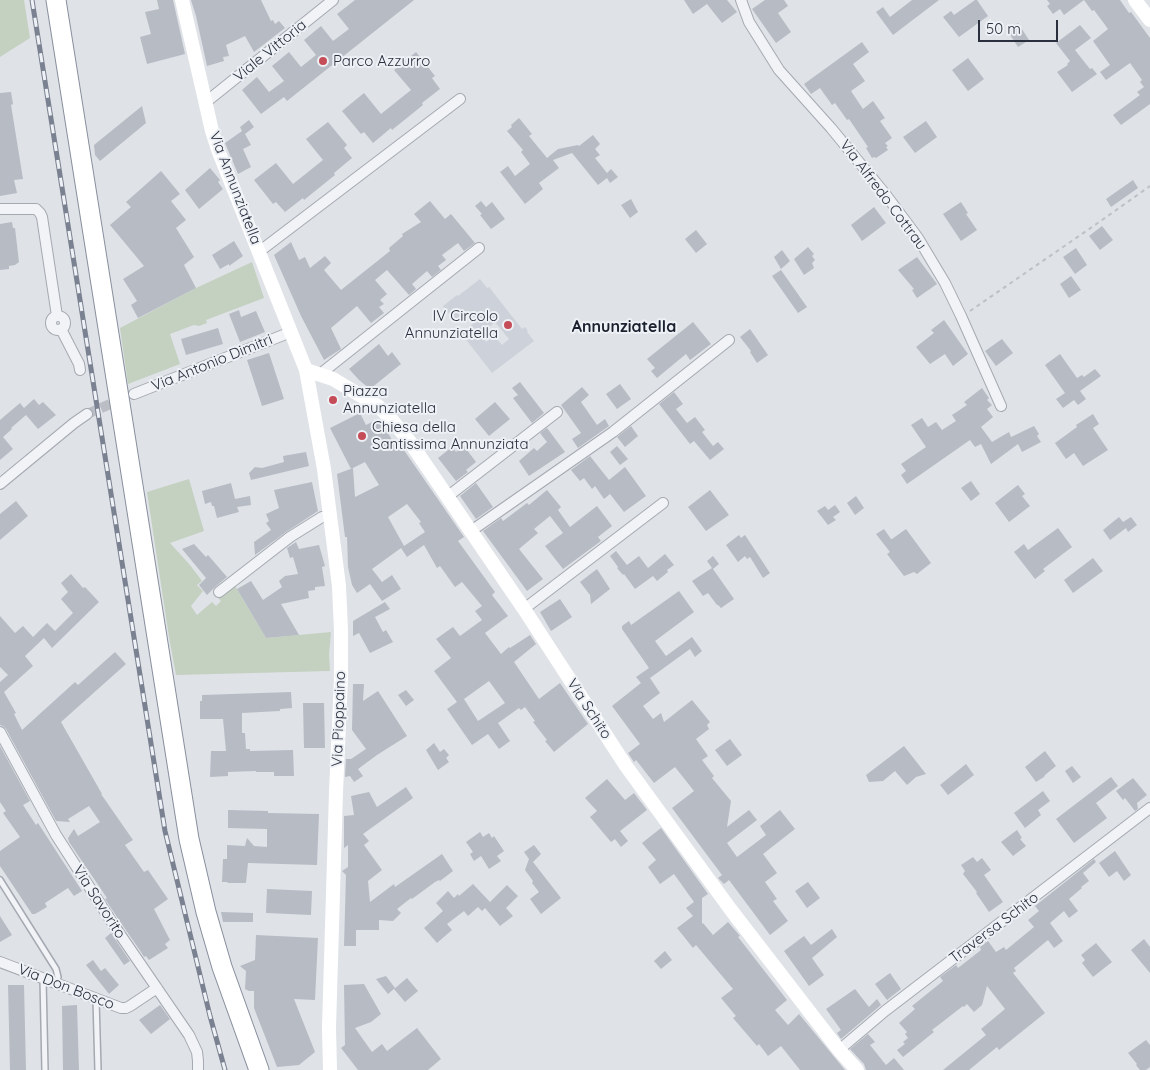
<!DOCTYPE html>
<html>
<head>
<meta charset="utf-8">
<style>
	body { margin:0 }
	#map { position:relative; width:1150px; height:1070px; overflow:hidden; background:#dfe2e7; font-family:Quicksand,sans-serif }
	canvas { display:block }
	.scale { position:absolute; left:978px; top:20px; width:80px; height:22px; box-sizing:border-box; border:2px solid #292f3d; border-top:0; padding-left:6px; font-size:15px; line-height:18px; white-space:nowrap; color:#292f3d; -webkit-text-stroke:4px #eef1f5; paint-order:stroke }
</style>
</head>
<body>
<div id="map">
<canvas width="1150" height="1070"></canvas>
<div class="scale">50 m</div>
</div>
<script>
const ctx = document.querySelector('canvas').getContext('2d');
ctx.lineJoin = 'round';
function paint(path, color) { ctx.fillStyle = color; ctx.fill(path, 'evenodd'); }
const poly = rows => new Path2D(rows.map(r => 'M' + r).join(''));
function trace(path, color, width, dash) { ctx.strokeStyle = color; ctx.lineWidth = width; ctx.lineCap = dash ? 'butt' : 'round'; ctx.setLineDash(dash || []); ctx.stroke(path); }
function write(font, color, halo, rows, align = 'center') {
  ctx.font = font + ' Quicksand,sans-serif'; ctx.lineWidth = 4; ctx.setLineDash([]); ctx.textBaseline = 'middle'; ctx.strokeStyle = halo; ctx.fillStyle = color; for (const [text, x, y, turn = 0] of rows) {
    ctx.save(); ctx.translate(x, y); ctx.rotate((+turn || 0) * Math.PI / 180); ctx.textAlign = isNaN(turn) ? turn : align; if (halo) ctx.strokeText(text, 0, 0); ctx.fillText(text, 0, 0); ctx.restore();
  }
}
paint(poly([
	[480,279,487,288,489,287,522,329,525,327,528,331,527,332,534,341,492,373,461,333,477,321,470,312,456,323,443,306,457,295,458,296],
	[495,322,509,339,502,345,494,336,486,342,480,334]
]), '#cdd1d9');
paint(poly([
	[0,0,24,0,30,38,0,57],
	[252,262,264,298,206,320,207,323,199,326,194,325,170,334,180,364,128,384,120,328,196,288],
	[189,479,204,531,170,543,190,565,202,581,197,585,203,591,191,606,197,615,212,602,216,606,221,601,218,598,234,584,266,638,331,632,329,654,330,671,176,675,169,637,147,492]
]), '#c4d1c1');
paint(poly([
	[157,0,173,0,185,54,147,64,140,37,151,34,145,12,159,9],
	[191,0,261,0,271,21,273,20,275,24,279,21,285,28,254,52,245,36,226,45,229,56,223,57,224,61,207,66,196,16],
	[355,0,414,0,287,101,284,97,261,114,242,90,257,77,269,92,284,81,272,66,289,52,301,67,316,55,304,40,321,26,333,41,349,29,337,14],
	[684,0,727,0,737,12,722,23,707,4,693,14],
	[765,0,784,0,788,6,778,13,791,32,776,43,752,9],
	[912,0,939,0,893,35,876,12,883,7,890,17],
	[975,0,977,0,988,16,959,37,943,17,951,11,954,15],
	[1047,0,1120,0,1129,13,1131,12,1150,38,1150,104,1121,125,1113,115,1140,95,1137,92,1144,87,1140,82,1142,80,1130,63,1106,80,1100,72,1110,65,1093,41,1108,29,1094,10,1092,11,1084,0,1064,15,1060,9,1053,14,1047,6,1050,4],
	[1018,23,1029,40,1018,47,1007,30],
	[1080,25,1091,38,1075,50,1090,69,1092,68,1097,74,1072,92,1057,72,1068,65,1067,64,1070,61,1056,43],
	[862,42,869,52,853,64,865,81,851,91,863,109,873,101,885,118,880,121,892,138,885,143,888,146,886,147,888,150,876,158,874,157,872,158,866,148,868,147,849,119,847,120,835,103,832,105,820,88,811,94,804,84],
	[416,52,435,76,432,78,440,89,422,103,423,105,392,130,391,128,373,143,364,132,361,134,342,111,364,93,381,114,411,90,394,70],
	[968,58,984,79,968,91,952,70],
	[11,92,13,104,11,105,23,179,14,180,17,193,0,196,0,93],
	[142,106,146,123,100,161,95,155,94,145],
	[519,118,532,134,529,136,547,158,558,149,578,145,579,146,593,135,600,144,595,149,600,155,595,158,607,173,611,169,618,177,610,183,607,178,598,185,572,153,553,160,559,168,539,183,543,189,525,204,500,172,508,166,515,176,530,164,521,152,523,150,507,131,512,127,511,125],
	[249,120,254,127,245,134,251,145,243,149,251,167,238,174,225,143,242,131,240,127],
	[926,121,937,137,915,153,903,137],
	[328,122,347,145,344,148,352,158,334,173,335,175,304,200,303,198,285,212,276,202,273,204,254,180,276,163,293,184,323,160,306,139],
	[210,168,220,180,218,182,223,189,199,209,185,190],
	[161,171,180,194,171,201,186,220,176,228,194,257,184,265,196,288,138,318,131,305,137,301,123,279,144,266,110,225,131,207,126,202],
	[1133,180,1138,188,1111,207,1106,199],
	[631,199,638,212,630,218,621,205],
	[430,201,445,219,451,214,475,243,464,251,458,243,442,255,446,260,438,266,441,270,432,277,427,271,412,284,416,289,409,295,387,270,375,280,387,294,380,300,384,304,379,307,384,313,371,323,357,306,331,328,341,349,324,360,301,316,274,255,291,242,299,260,305,257,310,268,325,256,331,263,324,270,341,290,390,251,389,248,403,236,402,234,421,222,414,214],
	[481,201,486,207,492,202,505,219,491,229,480,215,482,214,475,206],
	[961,202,968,213,966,214,977,230,961,241,943,214],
	[874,207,886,223,862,241,851,225],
	[12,222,13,228,15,228,19,262,15,265,9,266,9,269,0,270,0,224],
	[1102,226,1113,240,1100,250,1089,236],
	[696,230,707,244,696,253,685,239],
	[234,241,243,256,229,266,229,264,220,269,212,255],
	[808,247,814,254,812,256,815,260,812,263,814,268,804,275,794,259],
	[1076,248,1087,265,1075,274,1063,257],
	[782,250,790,261,781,269,774,257],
	[917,257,937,284,917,298,912,290,914,289,898,270],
	[781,270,807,307,798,313,772,276],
	[1071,276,1081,290,1069,298,1060,284],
	[239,310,241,317,256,311,265,332,240,342,229,314],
	[944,320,968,354,953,366,945,354,930,364,916,347,934,333,931,330],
	[693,322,711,344,690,360,686,354,657,378,651,371,655,368,647,359],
	[218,328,223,344,186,355,181,339],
	[750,329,768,355,757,363,750,352,751,351,740,337],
	[1002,339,1013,353,996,366,985,351],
	[379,344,388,356,392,352,401,364,370,389,359,380,349,369],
	[269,353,284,399,262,406,247,360],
	[1060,354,1077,378,1082,375,1084,377,1095,369,1101,376,1080,391,1086,399,1078,405,1074,400,1063,408,1056,399,1065,393,1045,365],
	[520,382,544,413,532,423,513,398,518,395,512,388],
	[620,384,631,399,617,409,606,394],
	[582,387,589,395,581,402,597,425,605,419,609,426,578,448,572,439,581,433,561,405],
	[982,388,989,398,987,400,992,405,987,409,993,417,981,427,992,442,1009,432,1011,437,1034,426,1039,434,1037,436,1041,442,1022,452,1018,444,991,464,981,444,975,447,970,440,907,484,901,475,906,471,901,464,926,447,911,425,922,418,928,427,936,422,942,430,956,421,952,415,967,405,964,402],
	[674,392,683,404,676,409,687,423,695,417,705,430,702,432,713,446,718,442,724,449,710,460,694,441,690,444,659,404],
	[34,399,39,405,43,402,56,415,38,429,26,415,11,428,12,429,3,437,13,449,0,460,0,420,20,403,24,408],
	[495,402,510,419,489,436,475,419],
	[360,413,366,425,376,420,385,428,395,445,399,443,464,537,458,541,495,592,492,595,508,616,485,633,501,654,509,647,510,648,530,635,536,644,514,662,539,699,560,683,588,724,554,752,545,741,547,740,533,722,535,721,525,707,521,710,519,708,498,723,510,741,499,749,488,734,472,745,447,709,457,702,434,671,451,658,436,639,453,627,460,636,482,620,475,611,482,606,462,582,455,587,440,566,437,568,424,545,407,557,401,548,372,569,382,582,392,575,401,589,382,601,370,584,357,593,352,585,348,567,347,537,345,537,337,474,353,468,355,497,379,485,365,462,351,469,330,428],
	[407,504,421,522,419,523,425,532,404,546,388,517],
	[489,681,505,703,478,721,464,699],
	[1093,414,1099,424,1093,428,1108,450,1083,466,1074,453,1066,459,1055,443,1077,427,1076,425],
	[631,426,638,436,625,447,617,437],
	[547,428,565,452,529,476,519,461,534,448,537,451,547,442,540,433],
	[464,446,476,462,466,470,468,472,456,481,438,458,452,447,456,452],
	[617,446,628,459,620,465,610,452],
	[306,452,309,466,251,480,249,473,255,467,262,468,284,462,283,456],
	[590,456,609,480,625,467,646,496,624,512,610,494,604,499,595,486,592,489,584,478,580,481,571,470],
	[971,481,980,494,971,501,961,488],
	[312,482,318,511,286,532,255,555,254,542,271,530,266,523,269,521,266,514,279,508,274,490],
	[231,483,235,499,250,496,251,505,237,507,239,512,217,518,214,506,212,506,211,502,205,504,202,491],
	[476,483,493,507,476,519,460,496],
	[1018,485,1025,494,1022,496,1030,506,1009,522,995,503],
	[547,490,561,507,558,510,570,527,597,506,612,526,598,537,601,541,563,569,545,546,563,533,550,516,534,529,538,533,519,549,543,579,527,591,483,531,501,518,503,521,527,503,529,505],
	[710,490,729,515,706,531,688,507],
	[856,496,864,508,855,515,847,503],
	[16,501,28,516,0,540,0,514],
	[835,505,840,512,833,517,836,520,828,525,817,511,825,506,828,510],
	[1119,517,1123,522,1131,517,1137,525,1128,532,1126,528,1110,540,1103,530],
	[1058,528,1072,547,1043,569,1045,571,1035,579,1014,552,1024,544,1028,550],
	[884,529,891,539,892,539,906,529,931,563,917,574,914,572,904,576,887,554,890,552,876,534],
	[739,535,741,538,745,535,770,573,763,578,750,557,747,559,745,556,738,562,726,545],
	[296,542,299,549,319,545,325,566,322,567,325,586,315,587,315,590,308,591,309,598,281,604,299,635,266,638,237,589,251,581,263,600,282,587,279,581,285,576,298,574,293,557,290,558,287,548],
	[194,544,206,557,208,555,227,577,215,587,207,595,199,585,206,578,182,549],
	[616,551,627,565,639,556,648,568,665,554,674,565,667,570,668,572,657,581,653,576,635,589,624,574,623,575,617,568,618,567,610,556],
	[713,556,719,564,713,569,734,599,721,608,718,605,717,605,708,593,703,596,692,581,712,568,707,561],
	[1093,558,1103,571,1073,593,1064,580],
	[597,569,610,589,591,604,590,595,580,582],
	[71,574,83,588,85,587,99,602,52,648,44,638,25,656,33,666,4,692,16,713,14,714,22,730,75,682,78,685,115,652,126,664,61,722,102,794,101,794,133,840,125,845,144,872,148,870,168,899,154,909,170,940,165,944,168,948,149,960,146,956,144,957,141,952,121,923,105,899,107,898,69,842,68,838,74,829,78,836,100,822,89,806,68,819,70,822,56,821,6,729,3,726,0,725,0,682,8,675,0,667,0,616,15,633,23,626,33,637,47,623,55,631,73,613,61,599,68,592,61,583],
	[679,591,694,612,655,641,666,656,692,637,702,651,695,657,690,649,650,678,660,693,643,706,653,719,661,713,664,722,692,700,710,722,707,725,709,729,696,739,708,756,702,760,714,776,712,778,731,801,727,827,749,810,757,820,727,843,737,857,766,835,760,826,780,810,795,829,763,854,777,873,765,882,777,899,773,901,788,921,770,935,729,880,724,884,718,878,722,875,672,808,694,791,675,767,654,783,636,760,634,762,628,753,640,744,612,706,641,683,636,677,649,668,622,629,622,626,629,621,631,625],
	[560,599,572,617,551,631,540,612],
	[385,602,390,609,375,617,383,632,386,630,393,642,370,653,359,633,353,636,353,621],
	[353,684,364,684,363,701,378,691,407,736,377,755,358,769,363,776,354,782,350,776,345,777,346,759,351,759,366,749,352,730],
	[406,690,414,700,406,706,398,695],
	[291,692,292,708,280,709,280,711,242,713,242,733,245,733,246,749,250,749,250,751,293,750,294,776,274,776,274,772,256,772,256,771,228,772,228,776,210,777,211,751,226,751,223,719,200,719,200,701,202,701,202,695],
	[303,703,324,703,325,748,304,748],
	[730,739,742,755,727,766,715,750],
	[434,743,440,752,444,749,449,755,446,758,449,762,438,770,426,750],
	[0,746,30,801,23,805,36,825,38,823,82,891,74,896,68,888,45,903,47,907,35,914,32,914,0,866,0,851,20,837,3,813,6,811,0,802],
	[904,746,926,774,916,777,907,785,895,771,883,781,869,782,866,775],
	[1045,751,1056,766,1045,775,1044,777,1036,782,1025,767],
	[966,764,974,775,948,795,940,785],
	[1072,766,1081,777,1073,783,1065,771],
	[1111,777,1118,786,1096,803,1107,818,1074,843,1056,819],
	[1133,778,1147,795,1137,803,1138,809,1135,811,1125,798,1123,800,1116,791],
	[607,779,625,800,634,793,647,810,620,831,628,841,621,847,615,839,611,842,590,817,597,811,585,798],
	[406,787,413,798,363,834,369,841,364,845,382,870,368,881,370,902,394,884,395,887,442,854,453,871,440,881,439,880,435,882,412,899,411,898,397,909,401,913,393,921,379,920,379,930,356,930,356,946,344,946,346,875,342,871,348,867,348,845,344,848,344,816,354,815,351,796,369,792,377,807],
	[1043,791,1050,801,1038,810,1041,815,1025,828,1014,813],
	[228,810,268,811,268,813,319,814,317,865,248,863,246,883,227,883,228,882,222,882,223,859,227,859,227,845,245,846,247,838,254,846,267,847,267,829,228,828],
	[661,828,708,894,702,898,702,924,703,923,713,935,728,922,740,936,738,937,787,1000,775,1010,788,1025,799,1014,845,1070,800,1070,781,1046,768,1056,759,1044,757,1046,733,1018,736,1016,721,998,733,989,696,945,693,948,677,928,693,916,686,908,694,902,674,874,660,884,648,867,656,860,642,843],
	[1017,830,1022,838,1020,839,1026,846,1013,856,1001,842],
	[480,832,483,837,489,833,492,838,494,836,504,851,497,856,501,861,489,869,481,856,474,861,470,854,473,852,466,842],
	[534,845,541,854,533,862,561,898,541,914,530,899,539,892,532,883,533,881,525,870,529,859,524,852],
	[1115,851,1131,875,1124,881,1117,871,1109,877,1099,863],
	[973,857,977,862,982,858,991,870,984,875,1003,902,989,912,976,893,977,892,963,874,965,871,961,865],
	[1094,859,1096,862,1083,873,1089,881,1081,887,1082,888,1069,899,1078,911,1069,918,1064,911,1050,923,1063,941,1054,948,1048,940,1014,968,1016,971,1013,973,1045,1013,999,1050,997,1047,969,1070,943,1070,986,1035,981,1029,1005,1009,987,986,982,1005,974,1012,967,1004,964,1007,963,1006,932,1030,934,1032,903,1057,897,1050,905,1044,903,1042,908,1038,905,1034,907,1032,899,1023,915,1009,912,1006,943,981,940,977,956,965,958,968,981,950,980,947,988,941,996,952,1004,947,1006,950,1034,927,1028,920,1039,911,1035,906],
	[808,882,820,898,807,908,795,891],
	[473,884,490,902,507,885,518,896,506,908,513,916,500,926,485,908,482,911,478,907,468,916,464,911,447,924,452,930,437,943,424,928,443,911,436,903,448,891,454,898,458,894,459,896],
	[267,889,312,891,311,915,266,913],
	[221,912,253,913,253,922,223,922],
	[0,916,12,935,0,942],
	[832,929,837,937,812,958,824,975,809,986,784,951,804,936,811,945],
	[111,933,130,961,124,965,105,938],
	[256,935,318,938,315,1000,294,999,315,1052,299,1065,277,1067,254,1008,254,991,249,991,245,989,246,971,240,966,255,960],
	[1144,939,1150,947,1150,973,1131,950],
	[1096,943,1112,962,1093,977,1082,963,1085,960,1081,955],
	[665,951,672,960,661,969,654,961],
	[93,960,101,971,105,968,119,985,109,994,86,965],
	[890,973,901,989,887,1000,875,984],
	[386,976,395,988,388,994,376,979],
	[407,978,418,991,405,1002,394,989],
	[364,984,381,1014,371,1022,355,1028,372,1052,382,1044,387,1051,417,1028,441,1059,428,1070,358,1070,341,1048,345,1045,344,985],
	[8,985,24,985,26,1070,10,1070],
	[855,989,869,1007,877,999,881,1005,841,1039,837,1033,841,1030,826,1009],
	[77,1005,79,1070,63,1070,62,1006],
	[160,1005,170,1019,151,1034,139,1020],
	[868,1034,875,1042,870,1045,886,1065,894,1058,904,1070,866,1070,864,1064,850,1049],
	[1146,1040,1150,1045,1150,1067,1146,1070,1140,1070,1136,1065,1137,1064,1128,1053]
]), '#b7bbc4');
trace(poly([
	[87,414,122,399]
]), '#bbbec5', 10, [10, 5]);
const lane = poly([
	[0,880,56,969,58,977,56,983],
	[43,979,45,1070],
	[96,999,98,1070]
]);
const street = poly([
	[741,0,749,22,779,70,831,128,886,195,918,238,945,283,961,316,1001,406],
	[206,102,333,0],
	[0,209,36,209,40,213,42,217,57,316],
	[260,251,460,99],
	'51 323a7 7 0 1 1 14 0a7 7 0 1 1-14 0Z',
	[61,329,79,364,80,370],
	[319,375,479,248],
	[134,394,291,332],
	[0,484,74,423,87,414],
	[447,497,557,412],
	[471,531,613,432,729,340],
	[219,592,290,537,322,517,329,515],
	[524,609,663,503],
	[0,732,56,835,115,927,189,1035,197,1052,198,1061,198,1070],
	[0,962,121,1008,126,1008,130,1006,157,988],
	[839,1050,885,1011,1150,808]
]);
const highway = poly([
	[56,0,189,839,206,912,222,967,259,1070]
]);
trace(lane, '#a5a9b1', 8);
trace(street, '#a5a9b1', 12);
trace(highway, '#888f9d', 21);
trace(poly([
	[970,311,1095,225,1150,186]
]), '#bec0c6', 2, [4, 4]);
trace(lane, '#f2f3f6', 5);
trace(street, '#f2f3f6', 10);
trace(poly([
	[182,0,212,131,218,150,306,370,324,469,339,586,341,631,341,678,336,792,329,1028,330,1070],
	[1135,0,1150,20],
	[306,370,333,379,378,406,391,419,410,442,524,609,626,766,731,910,839,1050,857,1070]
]), '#fff', 14);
trace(highway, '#fff', 19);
const rail = poly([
	[32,0,165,831,210,1016,225,1070]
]);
trace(rail, '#7a8190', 5);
trace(rail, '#eef1f5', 3, [9]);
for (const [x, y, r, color] of [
	[323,61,5,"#c44d58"],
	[508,325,5,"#c44d58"],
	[333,400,5,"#c44d58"],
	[362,436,5,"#c44d58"]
]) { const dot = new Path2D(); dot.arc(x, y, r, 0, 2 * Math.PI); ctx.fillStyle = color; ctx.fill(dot); trace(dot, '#eef1f5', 2); }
write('15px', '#292f3d', '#eef1f5', [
	["Viale Vittoria",270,51,-39],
	["Via Annunziatella",235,188,69],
	["Via Alfredo Cottrau",883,195,53],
	["Via Antonio Dimitri",212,363,-22],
	["Via Schito",589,709,57],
	["Via Pioppaino",339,719,-88],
	["Via Savorito",99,902,57],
	["Traversa Schito",994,928,-37],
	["Via Don Bosco",66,987,21]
]);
write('15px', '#292f3d', '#eef1f5', [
	["Parco Azzurro",333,61],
	["IV Circolo",498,316,"right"],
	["Annunziatella",498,333,"right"],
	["Piazza",343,391],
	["Annunziatella",343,408],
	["Chiesa della",372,427],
	["Santissima Annunziata",372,444]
], 'left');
write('bold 16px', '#1b212e', '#eef1f5', [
	["Annunziatella",624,327]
]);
</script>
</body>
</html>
